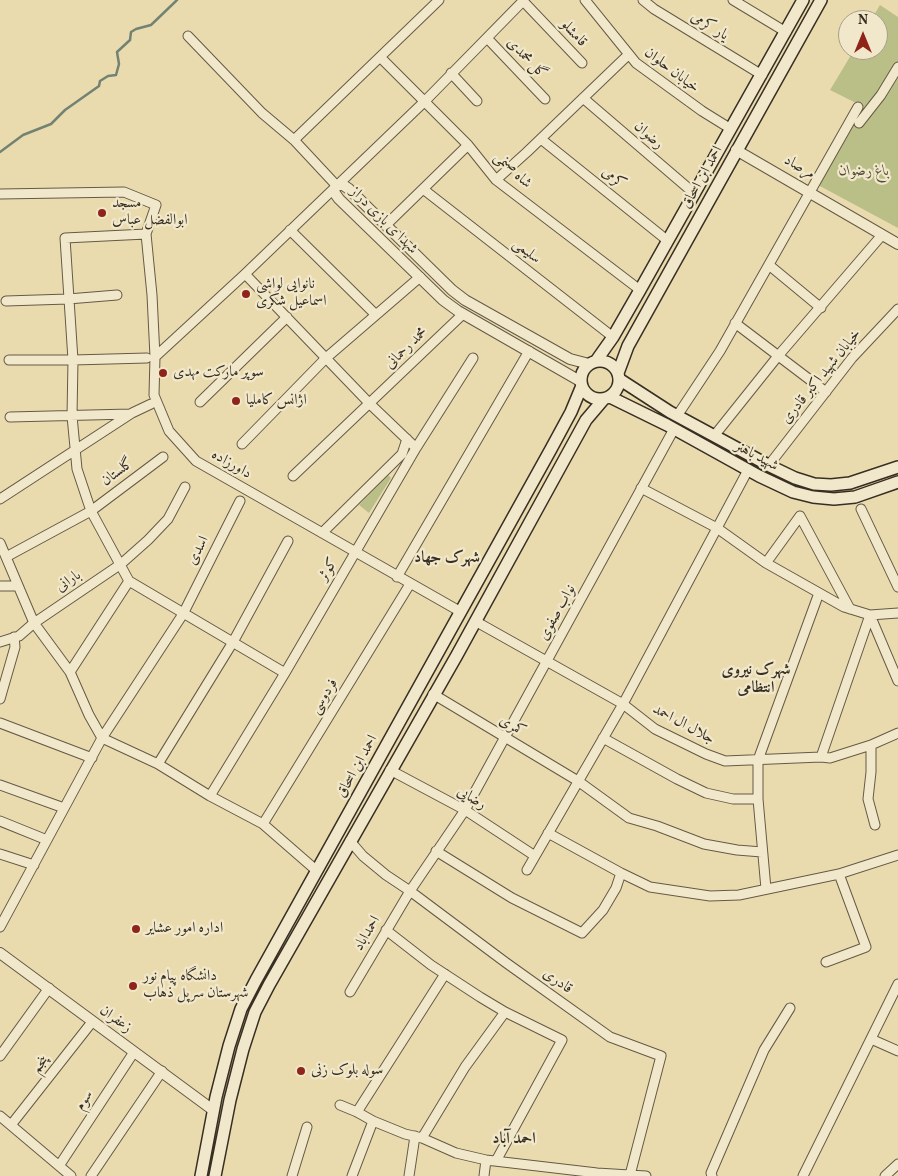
<!DOCTYPE html>
<html>
<head>
<meta charset="utf-8">
<style>
	body { margin:0 }
	#map { position:relative; width:898px; height:1176px; overflow:hidden; background:#eadbaf; font-family:Vollkorn,serif }
	canvas { display:block }
	.north { position:absolute; left:838px; top:10px; width:50px; height:50px; box-sizing:border-box; background:#f1e8cb; border:1px solid #a79e88; border-radius:50%; rotate:0deg; font-size:14px; font-weight:700; line-height:20px; text-align:center; color:#382f23 }
	.north::after { content:''; display:block; margin:auto; width:18px; height:22px; background:#8f2418; clip-path:polygon(50% 0,100% 100%,50% 72%,0 100%) }
</style>
</head>
<body>
<div id="map">
<canvas width="898" height="1176"></canvas>
<div class="north">N</div>
</div>
<script>
const ctx = document.querySelector('canvas').getContext('2d');
ctx.lineJoin = 'round';
function paint(path, color) { ctx.fillStyle = color; ctx.fill(path, 'evenodd'); }
const poly = rows => new Path2D(rows.map(r => 'M' + r).join(''));
function trace(path, color, width, dash) { ctx.strokeStyle = color; ctx.lineWidth = width; ctx.lineCap = dash ? 'butt' : 'round'; ctx.setLineDash(dash || []); ctx.stroke(path); }
function write(font, color, halo, rows, align = 'center') {
  ctx.font = font + ' Vollkorn,Amiri,serif'; ctx.lineWidth = 4.5; ctx.setLineDash([]); ctx.textBaseline = 'middle'; ctx.strokeStyle = halo; ctx.fillStyle = color; for (const [text, x, y, turn = 0] of rows) {
    ctx.save(); ctx.translate(x, y); ctx.rotate((+turn || 0) * Math.PI / 180); ctx.textAlign = isNaN(turn) ? turn : align; if (halo) ctx.strokeText(text, 0, 0); ctx.fillText(text, 0, 0); ctx.restore();
  }
}
paint(poly([
	[880,5,898,17,898,228,818,185,864,107,830,90,854,50,878,50,878,20,871,20],
	[388,475,391,478,369,513,359,505]
]), '#babf88');
trace(poly([
	[0,152,23,135,51,124,65,110,99,86,100,81,108,76,116,75,119,64,117,52,130,40,131,32,136,29,151,25,177,0]
]), '#728373', 2.5);
const minor = poly([
	[585,0,636,63,702,111,731,129],
	[643,0,654,9,762,75],
	[733,0,786,32],
	[523,1,582,63],
	[188,36,262,113,294,140,336,185],
	[487,38,545,99],
	[380,57,468,145,496,180,640,290],
	[451,73,477,101],
	[583,98,695,194],
	[859,123,881,95,898,67],
	[541,139,668,241],
	[294,140,439,0],
	[496,180,527,152,628,55],
	[423,189,613,337],
	[0,194,124,192,156,205,146,234,152,295,155,357,154,395,169,431,196,461,461,612],
	[386,225,468,145],
	[290,230,376,315],
	[146,234,65,238,73,360,72,416,77,469,91,511,129,581,285,673],
	[769,265,821,308],
	[245,274,370,404,416,448],
	[6,301,68,299,117,295],
	[735,323,826,392],
	[155,357,245,274,424,102,524,0],
	[9,360,73,360,147,358],
	[200,402,287,317],
	[677,416,720,351,858,107],
	[10,417,130,414],
	[714,436,778,356,882,235],
	[242,444,326,358,420,277],
	[769,465,852,358,898,309],
	[293,476,463,314],
	[641,488,717,528,766,563,844,607,870,615,898,613],
	[0,499,132,413,151,404],
	[861,509,898,587],
	[322,533,402,454,407,439],
	[0,543,34,623,70,672,89,715,102,738,158,764,210,796,263,824,317,871],
	[6,557,91,511,163,457],
	[766,563,800,516,850,609],
	[397,577,529,351],
	[0,586,18,586],
	[870,615,898,681],
	[475,621,623,704,655,729,706,754,725,761,821,757,830,758,871,745,898,733],
	[0,642,19,636,34,623,121,564,148,540,168,519,185,487],
	[70,672,129,581],
	[433,694,578,781,629,818,657,826,704,844,737,850,762,852],
	[0,699,15,647,14,637],
	[0,723,92,758],
	[603,738,677,779,706,793,733,799,758,799],
	[871,745,871,772,868,799,875,825],
	[821,757,870,615],
	[158,764,233,642,288,541],
	[390,770,465,810,535,856],
	[0,785,64,808],
	[210,796,285,673,416,448,473,358],
	[0,821,47,840],
	[263,824,410,584],
	[548,833,621,873,650,887,710,896,739,895,839,874,898,855],
	[350,841,363,856,386,875,410,891,505,962,610,1037,661,1056,630,1175],
	[436,851,512,898,582,933,603,910,616,888,621,873],
	[0,854,34,865],
	[527,870,623,704,748,470],
	[766,889,758,799,758,760,819,593],
	[0,927,102,738,183,614,240,501],
	[386,930,431,965,480,997,505,1012,562,1040,496,1161],
	[826,962,866,947,839,874],
	[350,992,410,891,465,810,674,429],
	[871,1039,898,1051],
	[0,1056,49,988],
	[340,1105,357,1112,373,1121,405,1134,422,1138,456,1153,486,1160,597,1173,646,1176],
	[357,1112,445,974],
	[0,1116,71,1176],
	[11,1125,92,1022],
	[422,1138,465,1067,505,1012],
	[59,1166,134,1052],
	[91,1176,162,1071],
	[292,1176,307,1127],
	[352,1176,373,1121],
	[409,1176,415,1136],
	[484,1176,486,1160],
	[712,1176,711,1173,764,1050,790,1008],
	[803,1176,898,984],
	[885,1176,898,1164]
]);
const tertiary = poly([
	[736,150,898,244],
	[580,381,458,311,443,300,339,199,334,192,336,185,343,185,349,189,452,290,465,300,570,359,589,364],
	[0,953,213,1110]
]);
const secondary = poly([
	'581 380a19 19 0 1 1 38 0a19 19 0 1 1-38 0Z',
	[596,361,613,337,640,290,803,0],
	[618,373,628,346,821,0],
	[619,379,670,412,770,466,795,478,814,484,831,485,850,483,898,467],
	[610,397,667,425,759,476,793,492,813,497,834,499,855,497,898,482],
	[201,1176,216,1097,229,1046,241,1009,256,980,551,449,571,412,581,388],
	[215,1176,230,1100,243,1049,255,1012,269,985,457,655,586,420,603,400]
]);
trace(minor, '#645a46', 11);
trace(tertiary, '#645a46', 12);
trace(secondary, '#382f23', 14);
trace(minor, '#f1e8cb', 9);
trace(tertiary, '#f1e8cb', 10);
trace(secondary, '#f1e8cb', 11);
for (const [x, y, r, color] of [
	[102,213,5,"#8f2418"],
	[246,294,5,"#8f2418"],
	[163,373,5,"#8f2418"],
	[236,401,5,"#8f2418"],
	[136,929,5,"#8f2418"],
	[133,986,5,"#8f2418"],
	[301,1071,5,"#8f2418"]
]) { const dot = new Path2D(); dot.arc(x, y, r, 0, 2 * Math.PI); ctx.fillStyle = color; ctx.fill(dot); trace(dot, '#f1e8cb', 2); }
write('15px', '#382f23', '#f1e8cb', [
	["یار کرمی",709,27,31],
	["قامشلو",573,34,47],
	["گل محمدی",526,59,46],
	["خیابان حلوان",671,71,37],
	["رضوان",648,136,41],
	["مرصاد",799,168,30],
	["شاه صنمی",512,171,43],
	["احمد ابن اسحاق",703,178,-61],
	["کرمی",613,179,39],
	["شهدا ی بازی دراز",383,221,45],
	["سلیمی",526,252,38],
	["محمد رحمانی",407,349,-44],
	["خیابان شهید اکبر قادری",822,377,-51],
	["شهید باهنر",756,457,28],
	["داورزاده",231,465,30],
	["گلستان",118,473,-37],
	["اسدی",199,551,-63],
	["کوثر",329,570,-60],
	["بارانی",69,582,-34],
	["نواب صفوی",558,613,-61],
	["فردوسی",325,697,-58],
	["جلال ال احمد",683,725,28],
	["کمری",512,727,31],
	["احمد ابن اسحاق",358,767,-61],
	["رضایی",471,799,31],
	["احمداباد",368,934,-59],
	["قادری",557,982,35],
	["زعفران",115,1020,36],
	["پنجم",41,1065,-51],
	["سوم",85,1101,-57]
]);
write('italic 15px', '#524c37', '#f1e8cb', [
	["باغ رضوان",864,172]
]);
write('15px', '#382f23', '#f1e8cb', [
	["مسجد",112,204],
	["ابوالفضل عباس",112,221],
	["نانوایی لواشی",256,285],
	["اسماعیل شکری",256,302],
	["سوپر مارکت مهدی",173,373],
	["اژانس کاملیا",246,401],
	["اداره امور عشایر",146,929],
	["دانشگاه پیام نور",143,977],
	["شهرستان سرپل ذهاب",143,994],
	["سوله بلوک زنی",311,1071]
], 'left');
write('bold 16px', '#382f23', '#f1e8cb', [
	["شهرک جهاد",447,559],
	["شهرک نیروی",756,671],
	["انتظامی",756,689],
	["احمد آباد",514,1140]
]);
</script>
</body>
</html>
